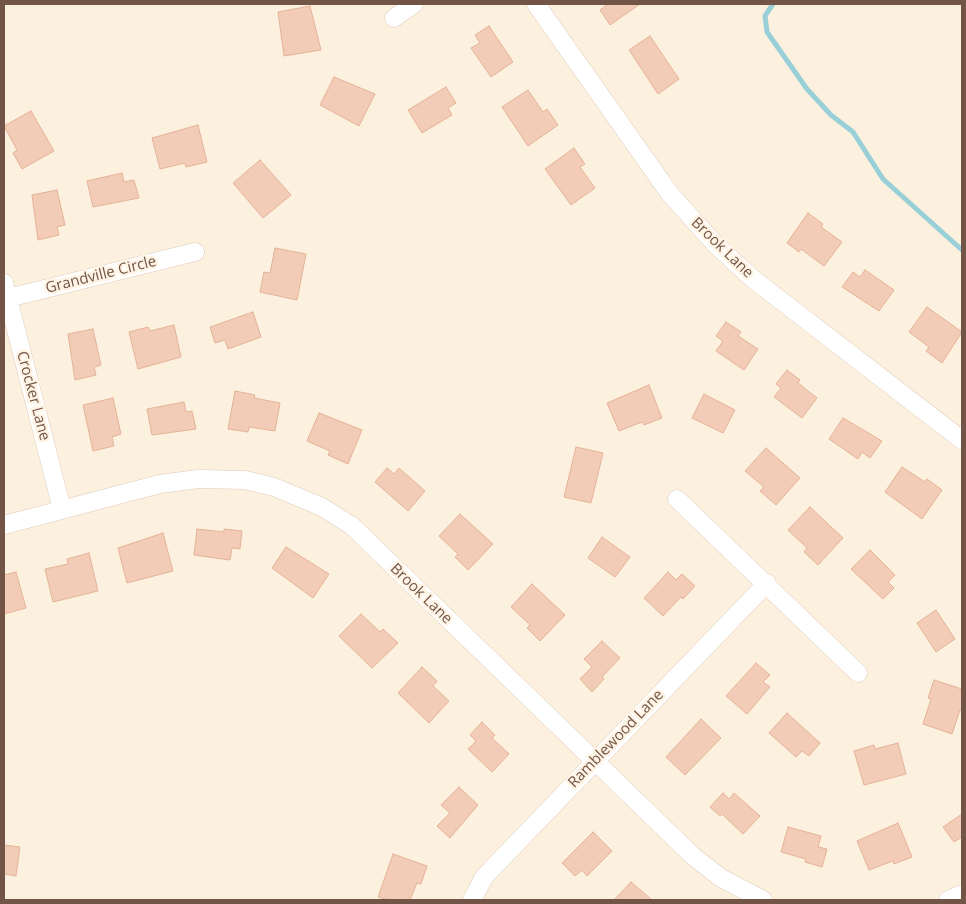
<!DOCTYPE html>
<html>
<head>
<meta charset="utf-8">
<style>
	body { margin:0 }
	#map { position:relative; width:966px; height:904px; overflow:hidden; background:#fcf0de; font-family:"Open Sans",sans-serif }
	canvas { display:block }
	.frame { position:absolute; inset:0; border:5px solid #725546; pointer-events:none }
</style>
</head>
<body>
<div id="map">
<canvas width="966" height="904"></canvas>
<div class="frame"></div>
</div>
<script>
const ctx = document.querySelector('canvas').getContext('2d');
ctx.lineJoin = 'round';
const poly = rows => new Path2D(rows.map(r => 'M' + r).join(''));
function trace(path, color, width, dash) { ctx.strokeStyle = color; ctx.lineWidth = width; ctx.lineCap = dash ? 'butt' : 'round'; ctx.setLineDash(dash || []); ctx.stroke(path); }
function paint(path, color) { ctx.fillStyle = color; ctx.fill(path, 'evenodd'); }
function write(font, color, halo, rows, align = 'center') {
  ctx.font = font + ' "Open Sans",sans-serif'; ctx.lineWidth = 5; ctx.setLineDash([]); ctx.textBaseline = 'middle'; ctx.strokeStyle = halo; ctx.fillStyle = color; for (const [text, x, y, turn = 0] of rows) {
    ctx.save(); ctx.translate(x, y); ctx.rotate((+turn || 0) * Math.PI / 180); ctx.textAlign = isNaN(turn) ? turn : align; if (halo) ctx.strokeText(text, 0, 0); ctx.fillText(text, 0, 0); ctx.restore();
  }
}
trace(poly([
	[773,4,765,16,767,32,807,89,831,115,853,132,883,179,962,250]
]), '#99d0d8', 5);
const building = poly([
	[608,4,640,4,610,25,600,10,608,4],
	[310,6,321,50,284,56,278,12,310,6],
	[489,26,513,62,491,77,471,48,480,43,475,35,489,26],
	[650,36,679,79,658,94,629,50,650,36],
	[334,77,375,94,359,126,320,105,334,77],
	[446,87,456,103,448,108,452,115,422,133,408,110,446,87],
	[528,90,543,112,547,109,558,125,528,146,502,107,528,90],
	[31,111,54,151,22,169,13,153,17,150,4,126,31,111],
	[198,125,207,162,186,167,185,163,160,169,152,138,198,125],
	[574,148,585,164,580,167,595,188,571,205,545,169,574,148],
	[260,160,291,195,263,218,233,183,260,160],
	[122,173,124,182,134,180,139,198,93,207,87,181,122,173],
	[57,190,65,225,57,227,59,235,38,240,32,195,57,190],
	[808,213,823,224,821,227,842,242,824,266,801,249,799,252,787,243,808,213],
	[275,248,306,254,297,300,260,292,264,272,270,273,275,248],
	[865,270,894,290,879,311,842,287,853,272,860,277,865,270],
	[927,307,962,332,942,363,926,351,929,347,909,332,927,307],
	[253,312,261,337,228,349,225,340,215,343,210,327,253,312],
	[726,322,741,332,738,336,758,349,744,370,716,351,723,341,716,336,726,322],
	[174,325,181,357,138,369,129,332,148,327,150,331,174,325],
	[93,329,101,365,94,367,96,375,75,380,68,334,93,329],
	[787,370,800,380,798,383,817,398,802,418,774,397,781,388,776,384,787,370],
	[649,385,662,418,644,425,642,422,619,431,607,403,649,385],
	[235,391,255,395,254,398,280,403,275,431,249,427,248,432,228,429,235,391],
	[704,394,735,410,723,433,692,418,704,394],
	[113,398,121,434,112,437,114,446,93,451,83,405,113,398],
	[184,402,186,412,192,411,196,429,152,435,147,409,184,402],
	[319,413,362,430,348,464,328,455,330,451,307,441,319,413],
	[843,418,882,441,870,458,862,452,858,459,829,439,843,418],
	[576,447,603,453,591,503,564,497,576,447],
	[766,448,800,478,776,505,760,491,764,487,745,471,766,448],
	[902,467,925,482,927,479,942,490,922,519,885,492,902,467],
	[387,468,394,474,399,468,425,491,408,511,375,482,387,468],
	[810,507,843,538,818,565,804,552,807,548,788,530,810,507],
	[460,514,493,544,468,570,455,557,458,554,439,536,460,514],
	[197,529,224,532,224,529,242,531,240,549,232,548,230,560,194,555,197,529],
	[163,533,173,571,127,583,118,548,163,533],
	[602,537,630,557,615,577,588,558,602,537],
	[286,547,329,574,313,598,272,568,286,547],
	[870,550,895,575,888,582,894,588,883,599,851,569,870,550],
	[89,553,98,591,53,602,45,569,68,564,67,559,89,553],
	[16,572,26,608,4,614,4,575,16,572],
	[668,572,676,580,682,574,695,586,683,599,681,597,663,616,644,598,668,572],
	[532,584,565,615,540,641,527,628,530,625,511,607,532,584],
	[936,610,955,639,936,652,917,623,936,610],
	[361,614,380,632,383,629,398,643,372,668,339,636,361,614],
	[602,641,620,658,602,677,604,679,592,692,580,679,592,667,584,659,602,641],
	[756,663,770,675,763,682,770,687,747,714,726,696,756,663],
	[422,667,437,681,433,686,449,701,429,723,398,693,422,667],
	[934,680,962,689,962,711,960,710,952,734,923,724,931,699,928,698,934,680],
	[787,713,820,743,809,756,802,751,796,757,769,733,787,713],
	[701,719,721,738,685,775,666,757,701,719],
	[482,722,495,735,492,738,509,754,492,772,468,749,476,741,470,735,482,722],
	[898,743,906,774,864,785,854,751,874,745,875,749,898,743],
	[459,787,478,805,450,838,437,826,450,813,441,805,459,787],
	[723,793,729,799,734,793,760,816,743,834,722,814,720,816,710,807,723,793],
	[962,814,962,837,954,842,943,827,962,814],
	[898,823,912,857,894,864,893,861,869,870,857,841,898,823],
	[788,827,821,836,818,847,827,849,822,867,805,862,806,859,781,852,788,827],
	[593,832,612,851,587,876,582,870,575,876,562,863,593,832],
	[4,845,20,847,16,876,4,874,4,845],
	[393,854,427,866,421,884,417,883,410,900,389,900,378,897,393,854],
	[631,882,652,900,614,900,631,882]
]);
paint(building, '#f2ccb6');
trace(building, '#e5b296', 1);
const street = poly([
	[536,4,670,194,716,245,753,279,962,440],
	[394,18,414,4],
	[4,283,62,509],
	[8,298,195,252],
	[677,499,858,673],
	[4,525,160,484,198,479,245,480,274,487,322,507,352,526,694,857,721,878,763,900],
	[472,900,484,877,767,583],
	[948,900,962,894]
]);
trace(street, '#e0cbbb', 19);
trace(street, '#fff', 18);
write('15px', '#725546', '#fff4e5', [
	["Brook Lane",722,248,44],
	["Grandville Circle",101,275,-14],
	["Crocker Lane",33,396,75],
	["Brook Lane",421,594,44],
	["Ramblewood Lane",616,739,-46]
]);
</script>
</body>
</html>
